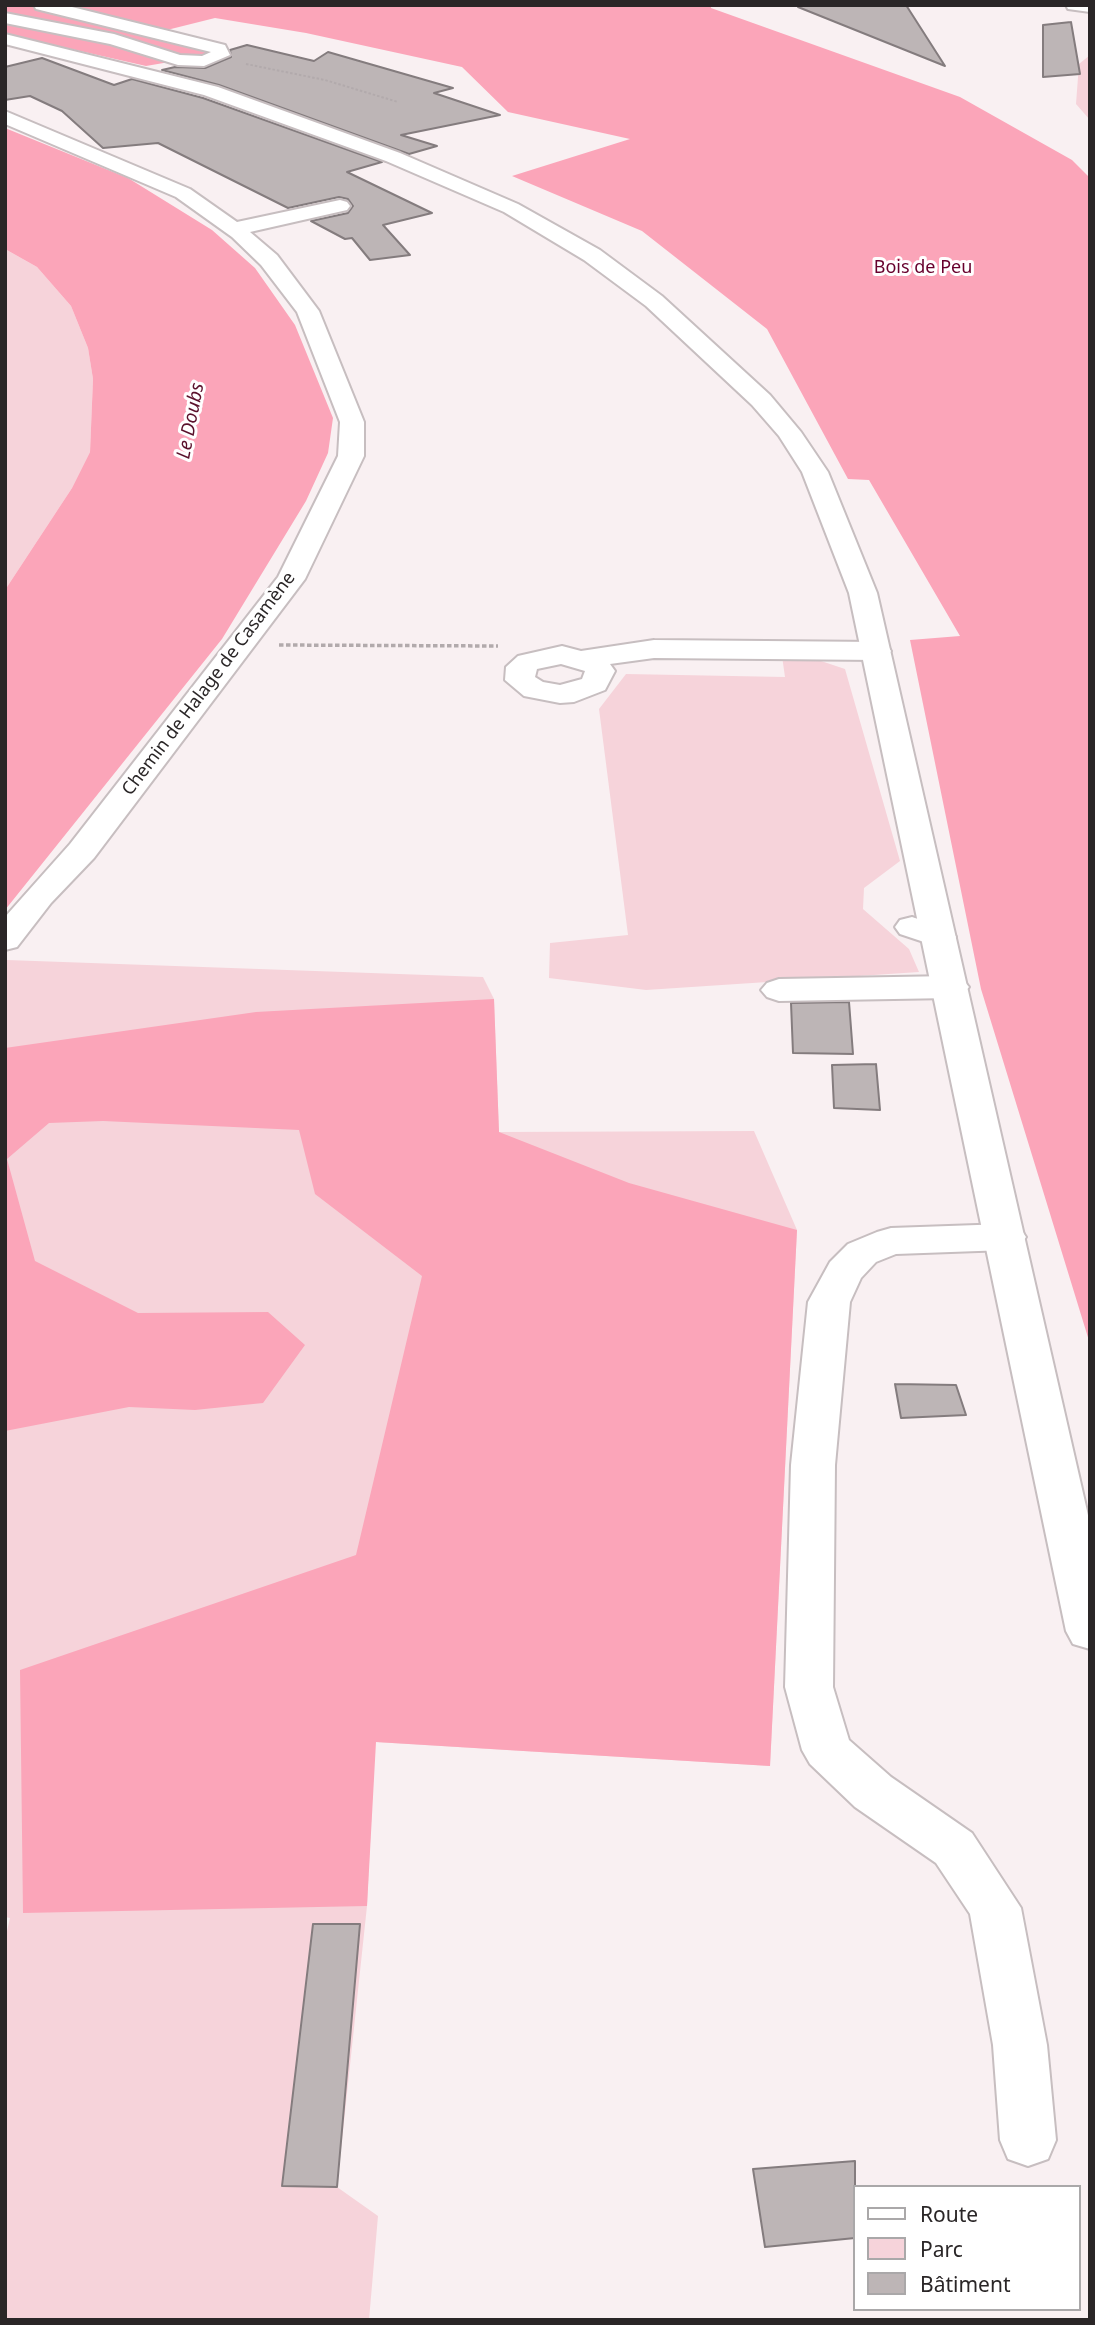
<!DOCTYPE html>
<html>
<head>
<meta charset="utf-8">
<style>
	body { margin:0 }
	#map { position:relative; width:1095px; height:2325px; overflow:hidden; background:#f9f0f2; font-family:"Noto Sans",sans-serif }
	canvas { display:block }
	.frame { position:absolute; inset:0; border:7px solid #2a2627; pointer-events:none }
	.legend { position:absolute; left:853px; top:2185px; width:228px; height:126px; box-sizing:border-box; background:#fff; border:2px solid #aaa8a9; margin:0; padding:9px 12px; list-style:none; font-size:21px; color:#2a2627 }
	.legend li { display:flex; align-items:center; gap:14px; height:35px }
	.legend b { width:35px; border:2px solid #aaa8a9 }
</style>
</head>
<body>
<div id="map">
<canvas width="1095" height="2325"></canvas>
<div class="frame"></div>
<ul class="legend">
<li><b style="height:9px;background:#fff"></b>Route</li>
<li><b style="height:19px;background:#f6d3da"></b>Parc</li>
<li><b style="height:19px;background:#bdb5b6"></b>Bâtiment</li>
</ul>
</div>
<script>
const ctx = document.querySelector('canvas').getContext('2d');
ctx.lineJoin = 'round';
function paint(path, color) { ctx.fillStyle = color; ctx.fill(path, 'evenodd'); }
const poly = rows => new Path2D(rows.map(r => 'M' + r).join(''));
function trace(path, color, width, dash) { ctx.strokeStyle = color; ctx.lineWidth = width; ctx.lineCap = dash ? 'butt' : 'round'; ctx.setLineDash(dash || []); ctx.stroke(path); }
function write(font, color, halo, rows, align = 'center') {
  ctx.font = font + ' "Noto Sans",sans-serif'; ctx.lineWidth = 6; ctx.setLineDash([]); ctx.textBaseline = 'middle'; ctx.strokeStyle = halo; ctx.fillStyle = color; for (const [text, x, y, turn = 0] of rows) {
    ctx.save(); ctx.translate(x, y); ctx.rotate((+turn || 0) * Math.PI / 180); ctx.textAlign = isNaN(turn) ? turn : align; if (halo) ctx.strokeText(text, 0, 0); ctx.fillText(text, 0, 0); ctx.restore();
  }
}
paint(poly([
	[1090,55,1090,120,1076,104,1079,64],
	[5,249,37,267,71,306,88,348,93,379,90,452,72,488,5,590],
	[782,656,812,658,845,669,900,861,864,888,863,909,909,949,919,972,646,990,549,978,550,943,628,935,599,709,626,674,785,677],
	[7,960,483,977,494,999,499,1132,754,1131,797,1230,770,1766,375,1742,367,1906,337,2187,378,2216,369,2320,5,2320,5,1940,10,1918,5,1917]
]), '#f6d3da');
paint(poly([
	[5,5,711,5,711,8,960,97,1072,160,1090,178,1090,1344,981,989,910,640,960,636,869,480,848,479,767,329,642,231,512,176,630,139,508,112,462,67,306,33,215,18,167,30,216,54,146,66,5,34],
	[5,128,128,178,212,230,255,268,295,325,333,418,328,453,306,501,222,639,5,910,5,590,72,488,90,452,93,379,88,348,71,306,37,267,5,249],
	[494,999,499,1132,629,1183,797,1230,770,1766,376,1742,367,1906,23,1913,20,1670,356,1555,422,1276,315,1194,299,1130,103,1121,49,1123,7,1159,35,1261,138,1313,268,1312,305,1345,263,1403,195,1410,129,1407,5,1431,5,1048,256,1012]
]), '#fba5b9');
const building = poly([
	[798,5,906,5,945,66,798,7,798,5],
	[1071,22,1080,74,1043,77,1043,25,1071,22],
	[247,45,314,61,328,52,453,88,434,93,500,115,401,135,437,146,409,154,219,85,162,70,175,67,205,68,231,57,230,50,247,45],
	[42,58,114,85,132,79,203,98,382,162,347,172,432,213,383,225,410,255,370,260,352,238,345,239,311,221,348,213,353,206,348,199,339,197,288,208,158,143,103,148,62,111,30,96,5,100,5,67,42,58],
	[849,1002,853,1054,793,1053,791,1003,849,1002],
	[876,1064,880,1110,834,1108,832,1065,876,1064],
	[895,1384,956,1385,966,1415,901,1418,895,1384],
	[313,1924,360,1924,337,2187,282,2186,313,1924],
	[855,2161,855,2238,765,2247,753,2169,855,2161]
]);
paint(building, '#bdb5b6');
trace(building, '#847c7e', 2);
const minor = poly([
	[34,5,64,5,225,45,230,55,204,66,178,65,110,44,5,23,5,13,114,34,180,55,202,56,211,52,36,9,34,5],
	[1066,5,1090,5,1090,12,1068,9,1066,5],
	[5,111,190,189,237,222,340,200,347,202,350,206,347,210,250,232,277,255,319,311,364,422,364,456,305,579,94,858,51,903,17,947,5,950,5,917,70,844,278,577,338,456,340,422,297,312,261,265,232,237,176,197,5,124,5,111],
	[654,640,877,642,887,645,891,651,887,657,877,660,654,658,610,664,615,671,605,690,574,702,560,703,524,696,505,680,506,667,518,656,562,646,581,651,654,640],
	[561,664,585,671,582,679,560,685,543,682,535,677,537,669,561,664],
	[912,917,951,930,956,937,951,944,939,947,900,934,895,927,900,920,912,917],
	[951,976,963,980,969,987,963,994,951,998,779,1001,767,997,761,990,767,983,779,979,951,976],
	[1006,1224,1020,1228,1026,1237,1020,1246,1006,1250,896,1254,876,1262,861,1278,850,1302,835,1465,833,1687,849,1740,891,1777,972,1833,1021,1908,1047,2045,1056,2140,1048,2159,1028,2166,1008,2159,1000,2140,993,2045,970,1914,936,1863,855,1807,810,1764,802,1750,785,1687,791,1465,808,1302,830,1262,848,1244,877,1232,891,1228,1006,1224]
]);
const major = poly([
	[5,34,218,87,400,153,518,204,600,250,662,296,770,395,801,432,828,472,877,593,1090,1524,1090,1649,1073,1644,1066,1631,849,593,802,472,779,436,752,405,646,306,584,260,504,212,386,161,204,95,5,44,5,34]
]);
trace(minor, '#c7bec0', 4);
trace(major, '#c7bec0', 4);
trace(poly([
	[246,64,325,80,398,102]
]), '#b2aaac', 2, [2.5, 2]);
trace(poly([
	[279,645,498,646]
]), '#b2aaac', 3.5, [4.5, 2.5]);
paint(minor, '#fff');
paint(major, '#fff');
write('18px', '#67002d', '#fff', [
	["Bois de Peu",923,268]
]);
write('18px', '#2a2627', '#fff', [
	["Chemin de Halage de Casamène",209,684,-53]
]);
write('italic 19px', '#5b112c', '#fff', [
	["Le Doubs",191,421,-79]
]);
</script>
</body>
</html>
